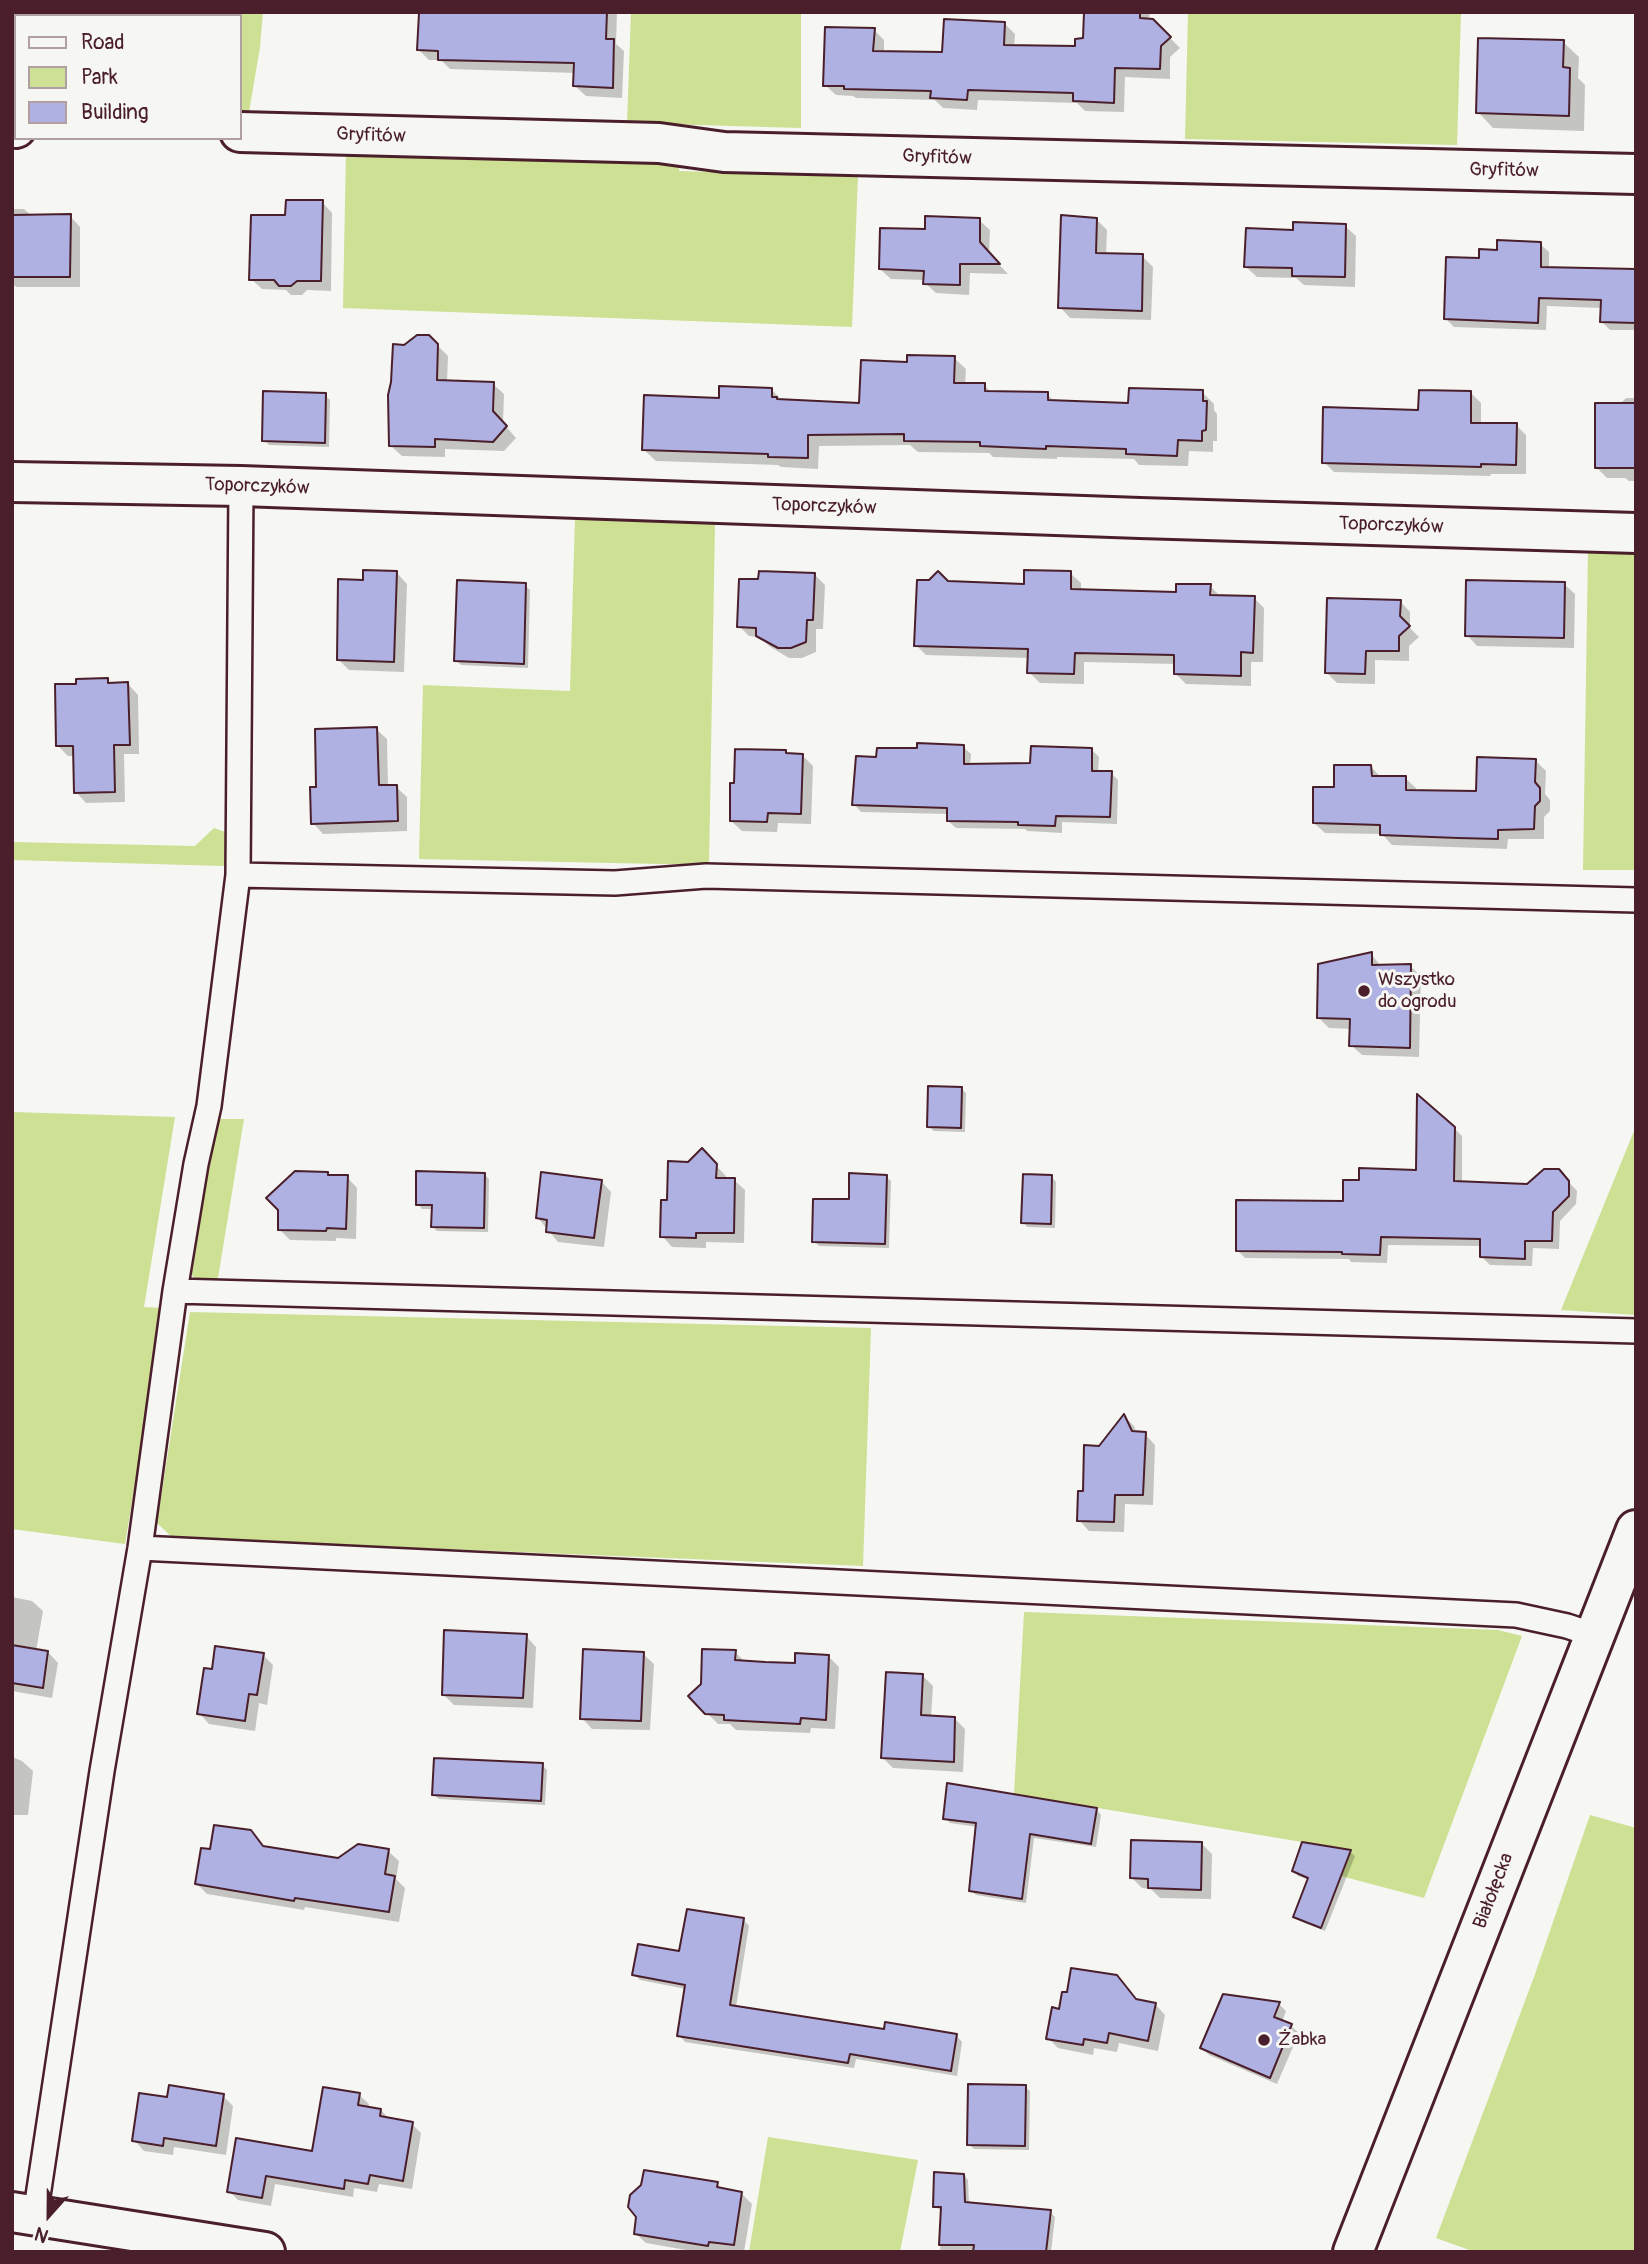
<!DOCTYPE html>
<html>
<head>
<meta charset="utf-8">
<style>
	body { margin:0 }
	#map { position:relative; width:1648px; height:2264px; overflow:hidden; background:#f6f6f2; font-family:Pangolin,sans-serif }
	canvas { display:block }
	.frame { position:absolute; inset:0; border:14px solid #4a1f2b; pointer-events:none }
	.legend { position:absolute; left:14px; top:14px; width:228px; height:126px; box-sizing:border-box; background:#f6f6f2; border:2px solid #b1a0a2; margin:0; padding:9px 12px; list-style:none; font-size:21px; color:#4a1f2b }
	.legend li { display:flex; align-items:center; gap:14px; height:35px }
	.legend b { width:35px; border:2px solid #b1a0a2 }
	.north { position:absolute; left:14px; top:2180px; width:70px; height:70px; -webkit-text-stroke:5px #f6f6f2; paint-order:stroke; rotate:201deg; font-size:19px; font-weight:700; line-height:28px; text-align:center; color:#4a1f2b }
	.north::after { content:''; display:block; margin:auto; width:24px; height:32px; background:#4a1f2b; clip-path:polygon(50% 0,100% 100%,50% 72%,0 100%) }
</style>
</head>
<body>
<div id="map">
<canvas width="1648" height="2264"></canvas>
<div class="frame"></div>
<ul class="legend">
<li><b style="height:9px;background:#f6f6f2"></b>Road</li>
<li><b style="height:19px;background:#cde094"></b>Park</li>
<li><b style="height:19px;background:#aeb1e2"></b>Building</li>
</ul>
<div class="north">N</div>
</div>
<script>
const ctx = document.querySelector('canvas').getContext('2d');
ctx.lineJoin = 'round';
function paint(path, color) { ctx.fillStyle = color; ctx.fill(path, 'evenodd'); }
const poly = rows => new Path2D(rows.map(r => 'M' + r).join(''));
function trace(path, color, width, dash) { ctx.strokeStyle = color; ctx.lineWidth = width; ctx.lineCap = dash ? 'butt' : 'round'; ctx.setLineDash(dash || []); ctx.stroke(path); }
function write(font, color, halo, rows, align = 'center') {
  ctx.font = font + ' Pangolin,sans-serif'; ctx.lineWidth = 6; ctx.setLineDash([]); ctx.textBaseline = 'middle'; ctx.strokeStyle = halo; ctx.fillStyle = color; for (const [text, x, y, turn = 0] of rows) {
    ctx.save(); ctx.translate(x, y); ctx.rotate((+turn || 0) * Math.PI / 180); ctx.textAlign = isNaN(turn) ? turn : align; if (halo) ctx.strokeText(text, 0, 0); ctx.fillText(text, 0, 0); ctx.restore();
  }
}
paint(poly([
	[176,12,263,12,260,47,249,112,240,112,240,16,177,16],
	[631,12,801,12,801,128,627,123],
	[1188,12,1461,12,1457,145,1185,139],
	[346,149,680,156,679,171,858,176,852,327,343,308],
	[575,518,715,522,709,865,419,859,423,685,570,691],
	[1588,549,1636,550,1636,870,1583,870],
	[214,828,228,833,227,858,224,866,12,860,12,842,195,846],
	[12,1112,175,1117,144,1307,164,1308,125,1544,12,1529],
	[213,1119,244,1119,217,1284,197,1279,190,1274,188,1265],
	[1634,1131,1636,1131,1636,1315,1561,1310],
	[190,1312,871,1328,863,1566,173,1538,157,1523],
	[1024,1612,1498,1630,1522,1636,1424,1898,1341,1876,1302,1842,1014,1794],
	[1590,1815,1636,1828,1636,2252,1475,2252,1436,2238,1534,1977],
	[768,2137,918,2160,900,2252,749,2252]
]), '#cde094');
paint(poly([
	[549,12,617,12,616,44,624,51,622,98,586,96,575,86,576,73,450,69,441,60,429,60,419,50],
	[1086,12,1150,12,1149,20,1152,20,1180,48,1170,57,1170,79,1125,77,1124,112,1085,111,1077,103,978,100,977,110,943,108,935,100,856,98,853,96,836,95,825,85,874,30,884,40,884,53,944,54,1005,24,1015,34,1014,47,1076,47,1085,40],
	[1563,42,1579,57,1578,78,1585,85,1584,131,1493,128,1478,112],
	[322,202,332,213,331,291,307,290,302,295,291,295,286,290,262,289,251,279],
	[12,209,24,209,32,216,70,216,80,227,80,287,16,287,12,283],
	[979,220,990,230,989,254,1008,274,970,273,969,295,936,293,925,283,925,280,891,279,880,269,927,231],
	[1097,220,1107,230,1106,255,1142,256,1153,267,1151,320,1070,318,1060,307],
	[1345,226,1356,236,1355,287,1304,285,1296,278,1257,277,1246,267,1294,231],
	[1540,244,1549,252,1549,269,1636,271,1636,330,1610,330,1602,322,1602,308,1547,306,1546,330,1454,327,1446,319,1481,260,1499,252],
	[429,337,448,356,447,382,493,384,504,394,503,423,516,438,504,451,445,449,445,457,402,456,391,446,405,346],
	[954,358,966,369,965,385,984,385,992,393,1047,394,1055,402,1130,405,1202,392,1214,404,1214,410,1217,414,1217,441,1213,441,1213,452,1189,451,1188,466,1139,465,1134,459,1057,457,1057,459,993,457,989,453,918,452,910,445,819,446,818,469,781,467,778,465,656,461,644,450,721,399,772,390,783,401,861,405,909,363],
	[1470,392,1481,403,1481,424,1516,425,1526,435,1526,474,1491,474,1490,476,1334,472,1324,462,1420,412],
	[325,395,330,400,329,447,269,445,264,440],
	[1626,398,1636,398,1636,481,1629,481,1625,478,1607,478,1596,467,1619,405],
	[397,573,407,584,404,672,349,670,338,659,364,582],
	[1070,573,1081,583,1081,591,1178,594,1210,586,1221,597,1254,598,1264,608,1263,662,1251,662,1251,686,1186,684,1176,674,1176,664,1084,662,1084,684,1040,683,1029,672,1030,658,926,655,916,645,948,583,1026,585],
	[815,575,825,585,823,629,816,629,816,652,802,658,789,658,769,646,760,637,749,636,739,626,760,581],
	[1564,584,1575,594,1574,648,1477,646,1467,635],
	[525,585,530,590,528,668,461,665,456,660],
	[1400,601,1410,612,1410,628,1419,637,1409,646,1409,661,1375,660,1375,684,1337,683,1327,673],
	[107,680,112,685,128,684,138,695,139,754,124,754,125,802,86,803,76,792,75,756,68,756,58,746],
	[376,729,387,739,388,787,396,787,407,797,407,831,323,834,313,823,318,789],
	[963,747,971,754,970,766,1032,765,1091,749,1099,757,1098,773,1111,773,1118,780,1117,824,1062,822,1062,833,1027,831,1025,829,956,828,948,821,949,814,861,812,854,804,878,759],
	[786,752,788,755,802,755,813,766,811,824,778,823,777,832,742,831,731,821,736,785],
	[1535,760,1546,771,1545,794,1550,800,1550,811,1544,817,1544,839,1508,839,1507,849,1392,845,1382,834,1325,833,1314,823,1336,789,1371,767,1381,777,1405,778,1416,788,1416,792,1478,793],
	[1371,954,1381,966,1410,966,1421,976,1419,1057,1362,1055,1351,1045,1352,1029,1329,1028,1319,1018],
	[961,1088,966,1093,965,1132,934,1131,929,1127],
	[1454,1128,1462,1136,1462,1183,1527,1186,1567,1180,1577,1191,1576,1204,1560,1221,1559,1249,1533,1248,1532,1266,1490,1265,1482,1257,1482,1246,1388,1245,1387,1263,1351,1262,1349,1259,1245,1258,1237,1250,1345,1203,1361,1182,1418,1172],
	[702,1151,726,1176,726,1180,734,1180,745,1190,744,1243,706,1242,706,1248,672,1247,662,1236,668,1202,689,1163],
	[327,1174,330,1177,347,1177,357,1188,356,1239,336,1238,336,1241,290,1240,279,1229],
	[484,1174,489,1179,488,1232,437,1231,432,1226,433,1209,422,1209,418,1204],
	[886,1177,891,1181,889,1248,819,1246,814,1241,851,1201],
	[1052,1177,1056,1182,1055,1228,1027,1227,1023,1222],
	[601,1181,611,1192,604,1247,558,1242,538,1218],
	[1124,1416,1134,1426,1137,1434,1145,1434,1155,1445,1153,1505,1125,1504,1124,1532,1089,1531,1079,1520,1085,1493,1100,1448],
	[12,1597,32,1601,43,1611,36,1651,48,1652,58,1663,52,1698,12,1691],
	[526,1636,536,1647,533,1708,454,1705,443,1694],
	[735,1652,746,1663,797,1665,828,1656,839,1667,835,1729,811,1728,810,1733,736,1730,730,1724,718,1724,690,1696],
	[643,1654,654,1664,650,1730,592,1729,582,1718],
	[263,1655,273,1665,267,1705,259,1703,255,1731,209,1724,199,1713,213,1671],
	[922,1675,933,1686,931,1717,955,1719,965,1729,963,1772,893,1768,883,1758],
	[12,1757,22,1761,33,1771,28,1815,14,1815,12,1824],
	[542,1765,547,1770,545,1805,439,1799,434,1795],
	[1097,1810,1101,1815,1096,1847,1034,1838,1026,1903,976,1895,971,1891,978,1827,950,1823,945,1818],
	[250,1832,265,1848,339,1860,388,1851,399,1861,396,1879,405,1888,399,1922,305,1907,304,1910,207,1894,197,1884],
	[1201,1843,1212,1854,1211,1899,1160,1898,1151,1889,1142,1888,1132,1878],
	[1350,1852,1355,1856,1325,1931,1300,1921,1295,1917,1309,1880,1298,1876,1294,1871],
	[743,1919,749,1926,736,2007,885,2031,956,2035,962,2042,957,2076,856,2059,854,2068,685,2042,679,2035,686,1989,640,1980,634,1974],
	[1116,1977,1138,2001,1155,2004,1165,2015,1158,2051,1119,2043,1117,2052,1094,2048,1093,2055,1058,2048,1048,2038,1061,2011],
	[1279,2004,1286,2011,1282,2022,1291,2026,1299,2033,1277,2084,1209,2055,1202,2048],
	[1025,2087,1030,2091,1029,2150,974,2149,969,2144],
	[359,2095,369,2104,368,2108,381,2110,390,2120,412,2124,421,2133,412,2189,379,2184,377,2192,354,2188,353,2197,275,2184,271,2206,238,2200,229,2191,313,2153],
	[223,2096,233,2106,226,2155,174,2147,173,2155,144,2151,134,2140,168,2099],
	[964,2175,968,2180,969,2204,1050,2212,1055,2217,1051,2252,940,2252,942,2211,935,2207],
	[717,2184,723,2190,741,2193,752,2204,744,2252,697,2252,646,2243,635,2233,638,2216]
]), '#0003');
const building = poly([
	[439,12,607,12,606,39,614,39,613,88,573,86,574,63,438,60,438,51,417,50,419,13,439,12],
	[1084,12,1140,12,1140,18,1153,19,1171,37,1161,46,1160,69,1115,68,1114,103,1073,101,1073,93,968,90,967,100,930,98,931,91,844,89,844,86,823,86,825,27,875,28,873,51,942,52,944,19,1005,22,1004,45,1075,46,1075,39,1083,38,1084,12],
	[1478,38,1564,40,1563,67,1570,68,1569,116,1476,113,1478,38],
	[286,200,323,200,321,281,297,281,291,286,279,286,274,280,249,280,251,215,285,215,286,200],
	[71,214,70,277,12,277,12,215,71,214],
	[1061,215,1097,218,1096,253,1143,254,1142,311,1058,308,1061,215],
	[925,216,980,218,980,242,1000,264,960,264,960,285,923,284,924,271,879,269,880,228,925,229,925,216],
	[1293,222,1346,224,1345,277,1292,276,1292,268,1244,267,1246,228,1293,230,1293,222],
	[1497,240,1541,242,1541,267,1636,269,1636,323,1600,322,1601,300,1539,298,1538,323,1444,319,1446,257,1479,258,1479,249,1497,250,1497,240],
	[417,335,429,335,438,344,437,380,494,382,493,411,507,426,493,442,435,439,435,447,389,446,388,395,391,382,393,344,404,345,417,335],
	[907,355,955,356,954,383,985,383,985,391,1048,392,1048,400,1128,403,1129,388,1203,390,1203,401,1207,401,1206,430,1202,431,1202,441,1178,440,1177,456,1126,454,1126,449,1046,446,1046,449,980,446,980,442,904,441,904,434,808,435,808,458,768,457,768,454,642,450,644,395,719,398,719,386,772,388,772,397,777,397,777,399,859,403,861,360,907,362,907,355],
	[1419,390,1471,391,1471,423,1517,423,1516,465,1481,464,1481,467,1322,463,1323,407,1418,410,1419,390],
	[263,391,326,393,325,443,262,441,263,391],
	[1595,403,1636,403,1636,468,1595,468,1595,403],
	[363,570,397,571,394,662,337,660,338,579,363,580,363,570],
	[1024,570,1071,571,1071,589,1176,592,1176,584,1211,584,1210,595,1255,596,1253,653,1241,652,1241,676,1174,674,1174,655,1075,653,1074,674,1027,673,1028,649,914,646,917,580,929,580,938,571,948,581,1024,584,1024,570],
	[759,571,815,573,813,620,807,620,806,642,791,648,778,648,756,636,756,628,737,627,739,579,758,579,759,571],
	[457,580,526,583,524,664,454,661,457,580],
	[1466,580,1565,582,1564,638,1465,636,1466,580],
	[1327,598,1401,600,1400,616,1410,626,1399,636,1399,651,1366,651,1365,674,1325,673,1327,598],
	[108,678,108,683,128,682,130,745,114,745,115,792,74,793,73,746,56,746,55,684,76,684,76,679,108,678],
	[377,727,379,785,397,785,398,821,311,824,310,787,316,787,315,729,377,727],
	[917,743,964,745,964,764,1030,763,1031,746,1092,748,1092,771,1112,771,1110,817,1056,816,1055,826,1018,825,1018,822,947,821,947,808,852,805,856,756,876,757,877,748,917,748,917,743],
	[735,749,786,750,786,753,803,754,801,814,768,813,767,822,730,821,730,783,734,783,735,749],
	[1477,757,1536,759,1535,782,1540,788,1540,801,1535,806,1534,829,1498,830,1498,839,1458,838,1380,835,1380,825,1313,823,1313,787,1334,787,1334,765,1371,765,1372,776,1406,776,1406,790,1476,791,1477,757],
	[1372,952,1372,965,1411,964,1410,1048,1349,1046,1350,1019,1317,1018,1318,964,1372,952],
	[928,1086,962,1087,961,1128,927,1127,928,1086],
	[1417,1094,1455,1127,1454,1181,1527,1184,1544,1169,1559,1169,1569,1181,1569,1196,1553,1212,1552,1241,1525,1241,1525,1259,1480,1257,1480,1239,1381,1237,1380,1255,1342,1254,1342,1252,1236,1251,1236,1200,1343,1201,1343,1180,1359,1180,1359,1168,1416,1170,1417,1094],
	[702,1148,717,1164,716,1178,735,1178,734,1233,696,1233,696,1238,660,1237,661,1200,667,1200,668,1161,688,1162,702,1148],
	[295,1171,328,1172,328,1175,348,1175,346,1229,327,1228,326,1231,278,1230,278,1210,266,1198,295,1171],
	[416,1171,485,1173,484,1228,431,1227,432,1205,416,1205,416,1171],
	[541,1172,602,1180,594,1238,546,1232,547,1220,536,1218,541,1172],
	[849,1173,887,1175,885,1244,812,1242,813,1199,849,1199,849,1173],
	[1023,1174,1052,1175,1051,1224,1021,1223,1023,1174],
	[1124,1414,1132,1431,1146,1432,1143,1495,1115,1495,1114,1522,1077,1521,1078,1491,1083,1491,1084,1445,1099,1446,1124,1414],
	[444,1630,527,1634,523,1698,442,1695,444,1630],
	[12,1645,48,1651,43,1688,12,1683,12,1645],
	[215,1646,264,1653,257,1695,249,1694,245,1721,197,1714,204,1668,212,1669,215,1646],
	[583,1649,644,1652,641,1721,580,1719,583,1649],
	[702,1649,736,1650,735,1660,765,1662,795,1663,795,1653,829,1655,826,1720,801,1718,800,1724,724,1720,724,1715,705,1714,688,1696,701,1684,702,1649],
	[886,1672,923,1674,921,1715,955,1717,954,1762,881,1758,886,1672],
	[434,1758,543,1763,541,1801,432,1795,434,1758],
	[947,1783,1097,1808,1091,1844,1030,1834,1022,1899,969,1891,976,1823,943,1819,947,1783],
	[214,1825,251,1830,263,1846,338,1858,358,1844,389,1849,385,1874,395,1876,389,1912,295,1898,294,1901,195,1884,201,1848,210,1849,214,1825],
	[1131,1840,1202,1842,1201,1890,1148,1888,1148,1879,1130,1878,1131,1840],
	[1302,1842,1351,1850,1321,1928,1293,1917,1308,1878,1292,1871,1302,1842],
	[687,1909,744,1918,730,2005,884,2029,885,2022,957,2034,951,2071,850,2054,848,2063,677,2036,685,1985,632,1975,638,1944,679,1951,687,1909],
	[1071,1968,1117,1975,1136,1999,1156,2003,1148,2041,1109,2033,1107,2043,1084,2039,1083,2045,1046,2039,1052,2007,1059,2009,1062,1992,1067,1992,1071,1968],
	[1223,1994,1280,2002,1274,2017,1292,2024,1270,2078,1200,2048,1223,1994],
	[968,2084,1026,2085,1025,2146,967,2145,968,2084],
	[169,2085,224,2094,216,2146,164,2138,163,2146,132,2141,139,2093,167,2097,169,2085],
	[323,2087,360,2093,358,2105,381,2109,380,2116,413,2122,403,2181,370,2175,368,2184,345,2180,344,2189,266,2176,262,2198,227,2192,236,2138,312,2151,323,2087],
	[644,2170,718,2182,717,2187,742,2192,734,2245,709,2242,708,2246,634,2234,636,2217,628,2207,630,2195,641,2185,644,2170],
	[934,2172,964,2174,965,2202,1051,2210,1046,2252,973,2252,974,2245,939,2245,941,2207,933,2207,934,2172]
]);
paint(building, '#aeb1e2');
trace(building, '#4a1f2b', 2);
const service = poly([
	[238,875,615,883,706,876,1636,900],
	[175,1291,1636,1331],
	[140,1548,1516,1615,1567,1626,1594,1635],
	[35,2216,102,1771,140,1548,175,1291,196,1164,209,1106,238,875,241,486]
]);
const minor = poly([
	[12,127,16,128],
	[240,132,659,143,724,152,1636,174],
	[12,482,241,486,1140,518,1636,533],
	[12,2212,265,2252]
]);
const tertiary = poly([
	[1353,2252,1636,1530]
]);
trace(service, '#4a1f2b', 28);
trace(minor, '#4a1f2b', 44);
trace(tertiary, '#4a1f2b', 44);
trace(service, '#f6f6f2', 23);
trace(minor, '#f6f6f2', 38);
trace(tertiary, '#f6f6f2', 38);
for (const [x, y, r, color] of [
	[1364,991,7,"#4a1f2b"],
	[1264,2040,7,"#4a1f2b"]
]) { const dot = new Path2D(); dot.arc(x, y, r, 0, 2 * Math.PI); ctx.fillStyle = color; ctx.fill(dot); trace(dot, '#f6f6f2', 2.5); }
write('19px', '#4a1f2b', '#f6f6f2', [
	["Gryfitów",371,136,2],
	["Gryfitów",937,158,2],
	["Gryfitów",1504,171,1],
	["Toporczyków",257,487,2],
	["Toporczyków",824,507,2],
	["Toporczyków",1391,526,2],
	["Białołęcka",1494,1891,-69]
]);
write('19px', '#4a1f2b', '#f6f6f2', [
	["Wszystko",1378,980],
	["do ogrodu",1378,1002],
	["Żabka",1278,2040]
], 'left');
</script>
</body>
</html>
